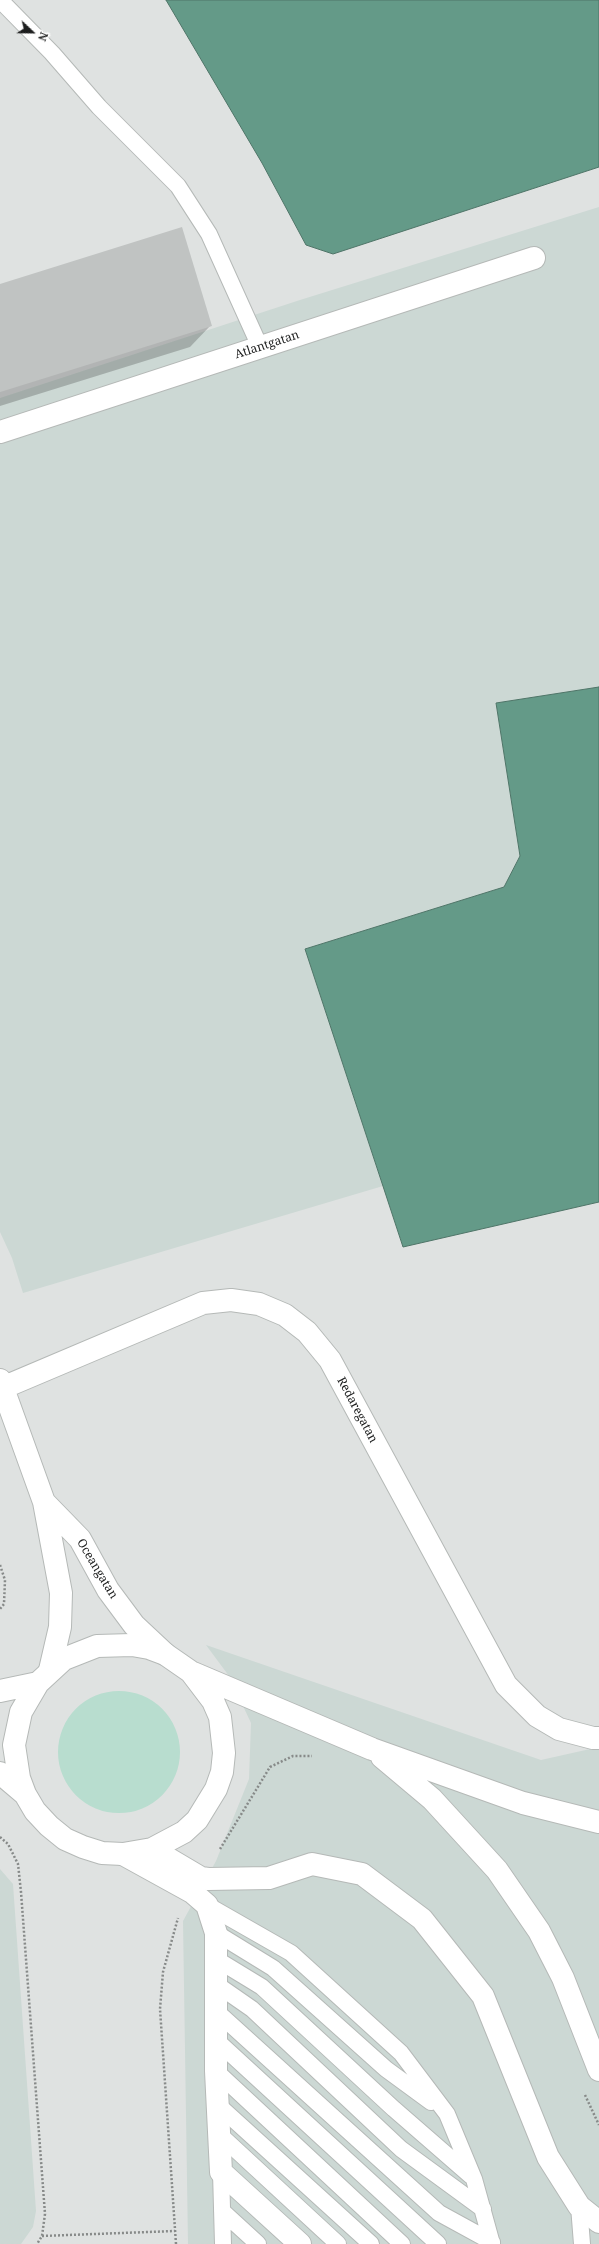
<!DOCTYPE html>
<html>
<head>
<meta charset="utf-8">
<style>
	body { margin:0 }
	#map { position:relative; width:599px; height:2244px; overflow:hidden; background:#dfe2e1; font-family:"Noto Serif",serif }
	canvas { display:block }
	.north { position:absolute; left:12px; top:12px; width:40px; height:40px; -webkit-text-stroke:3px #fff; paint-order:stroke; rotate:112deg; font-size:11px; font-weight:700; line-height:16px; text-align:center; color:#1d1e1e }
	.north::after { content:''; display:block; margin:auto; width:14px; height:18px; background:#1d1e1e; clip-path:polygon(50% 0,100% 100%,50% 72%,0 100%) }
</style>
</head>
<body>
<div id="map">
<canvas width="599" height="2244"></canvas>
<div class="north">N</div>
</div>
<script>
const ctx = document.querySelector('canvas').getContext('2d');
ctx.lineJoin = 'round';
function paint(path, color) { ctx.fillStyle = color; ctx.fill(path, 'evenodd'); }
const poly = rows => new Path2D(rows.map(r => 'M' + r).join(''));
function trace(path, color, width, dash) { ctx.strokeStyle = color; ctx.lineWidth = width; ctx.lineCap = dash ? 'butt' : 'round'; ctx.setLineDash(dash || []); ctx.stroke(path); }
function write(font, color, halo, rows, align = 'center') {
  ctx.font = font + ' "Noto Serif",serif'; ctx.lineWidth = 3; ctx.setLineDash([]); ctx.textBaseline = 'middle'; ctx.strokeStyle = halo; ctx.fillStyle = color; for (const [text, x, y, turn = 0] of rows) {
    ctx.save(); ctx.translate(x, y); ctx.rotate((+turn || 0) * Math.PI / 180); ctx.textAlign = isNaN(turn) ? turn : align; if (halo) ctx.strokeText(text, 0, 0); ctx.fillText(text, 0, 0); ctx.restore();
  }
}
paint(poly([
	[599,207,599,687,496,703,520,856,504,887,305,949,383,1186,23,1293,12,1258,0,1232,0,398,300,300],
	[206,1645,541,1760,599,1747,599,2244,188,2244,183,1921,216,1861,249,1779,251,1723,229,1676],
	[0,1869,13,1884,36,2211,33,2227,21,2244,0,2244]
]), '#ccd8d4');
paint(poly([
	'58 1752a61 61 0 1 1 122 0a61 61 0 1 1-122 0Z'
]), '#b8ddcf');
const water = poly([
	[166,0,599,0,599,167,333,254,306,245,262,163,166,0],
	[599,687,599,1202,403,1247,305,949,504,887,520,856,496,703,599,687]
]);
paint(water, '#649a88');
trace(water, '#4f7568', 1);
paint(poly([
	[0,285,211,325,190,347,0,406]
]), '#0003');
paint(poly([
	[182,227,212,326,0,392,0,284]
]), '#c0c3c2');
const service = poly([
	[0,0,52,53,99,107,178,186,209,234,260,347],
	[207,1905,291,1953,401,2053,447,2114,474,2179,492,2244],
	[216,1933,273,1968,386,2069,431,2102],
	[216,1959,262,1987,394,2109,471,2176],
	[216,1984,252,2009,401,2149,483,2209],
	[216,2011,439,2213,492,2242],
	[217,2041,438,2244],
	[216,2071,402,2244],
	[219,2106,371,2244],
	[220,2135,338,2244],
	[221,2172,223,2244],
	[579,2206,582,2244],
	[222,2211,258,2244]
]);
const minor = poly([
	[0,432,534,258],
	[0,1380,44,1502,61,1593,60,1627,50,1670],
	[2,1388,203,1303,231,1300,259,1304,285,1315,307,1332,330,1360,506,1685,537,1716,559,1729,593,1738,599,1738],
	[44,1502,80,1539,108,1590,134,1625,165,1654],
	[123,1854,192,1892,207,1905,216,1933,216,2071,221,2172,300,2244]
]);
const trunk = poly([
	[193,1673,372,1749,523,1803,599,1822],
	[0,1691,38,1683],
	[382,1757,432,1799,497,1870,539,1931,563,1978,599,2070],
	[0,1773,25,1794,35,1811,49,1826,65,1839,83,1847,102,1853,123,1854,152,1849,184,1832,197,1820,216,1789,222,1772,224,1753,220,1717,213,1701,191,1672,165,1654,149,1648,132,1645,97,1646,64,1659,38,1683,21,1712,14,1745,19,1778,25,1794],
	[152,1849,201,1878,208,1879,269,1878,312,1864,362,1874,422,1919,483,1996,548,2157,579,2206,599,2222]
]);
trace(service, '#b5b9b7', 18);
trace(minor, '#b5b9b7', 24);
trace(trunk, '#b5b9b7', 24);
trace(poly([
	[0,1565,5,1580,4,1604,0,1609],
	[0,1837,8,1844,18,1864,21,1892,45,2214,42,2236,37,2244],
	[220,1849,270,1767,293,1756,312,1756],
	[585,2095,599,2125],
	[42,2236,175,2231],
	[176,2244,160,2009,163,1972,178,1918]
]), '#878a89', 2.5, [2, 2]);
trace(service, '#fff', 16);
trace(minor, '#fff', 22);
trace(trunk, '#fff', 22);
write('12px', '#1d1e1e', '#fff', [
	["Atlantgatan",267,345,-18],
	["Redaregatan",357,1410,62],
	["Oceangatan",97,1569,59]
]);
</script>
</body>
</html>
